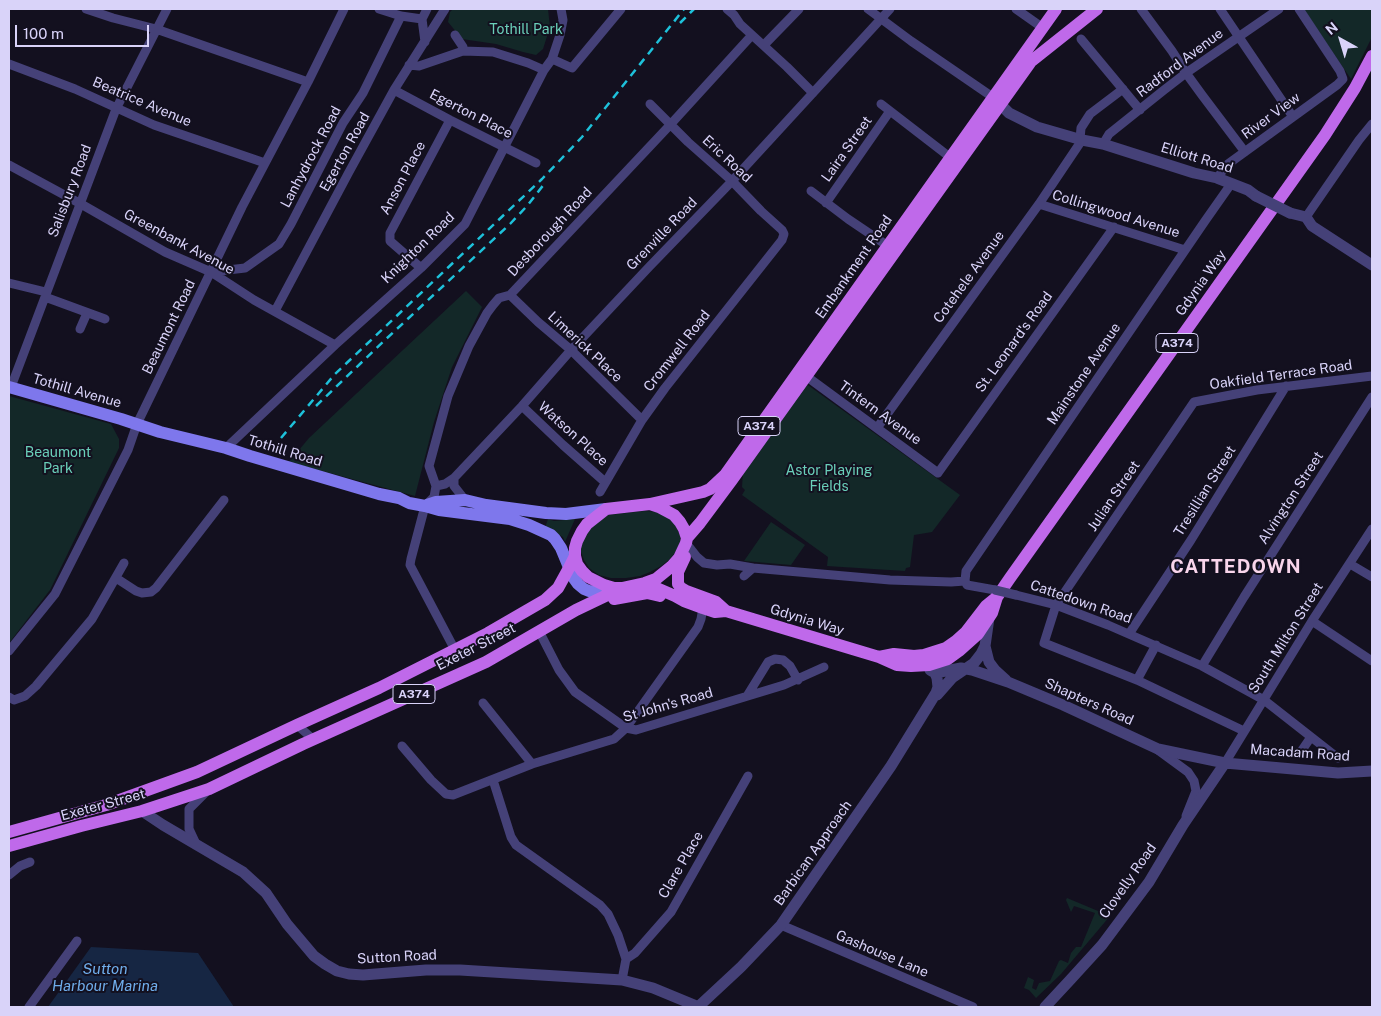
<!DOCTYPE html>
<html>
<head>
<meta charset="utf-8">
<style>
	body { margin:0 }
	#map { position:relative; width:1381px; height:1016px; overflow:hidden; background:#13101f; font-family:"Public Sans",sans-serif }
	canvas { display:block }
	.frame { position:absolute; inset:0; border:10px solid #d9d3f9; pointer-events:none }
	.north { position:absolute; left:1316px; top:15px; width:50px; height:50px; -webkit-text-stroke:4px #13101f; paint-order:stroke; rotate:321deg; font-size:14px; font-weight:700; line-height:20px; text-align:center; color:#d9d3f9 }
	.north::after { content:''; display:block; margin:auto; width:18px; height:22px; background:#d9d3f9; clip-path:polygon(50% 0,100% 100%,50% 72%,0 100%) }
	.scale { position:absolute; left:15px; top:25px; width:134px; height:22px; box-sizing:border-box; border:2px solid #d9d3f9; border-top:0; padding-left:6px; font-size:15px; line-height:18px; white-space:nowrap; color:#d9d3f9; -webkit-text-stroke:4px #13101f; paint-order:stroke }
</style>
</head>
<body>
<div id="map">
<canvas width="1381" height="1016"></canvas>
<div class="frame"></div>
<div class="north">N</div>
<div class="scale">100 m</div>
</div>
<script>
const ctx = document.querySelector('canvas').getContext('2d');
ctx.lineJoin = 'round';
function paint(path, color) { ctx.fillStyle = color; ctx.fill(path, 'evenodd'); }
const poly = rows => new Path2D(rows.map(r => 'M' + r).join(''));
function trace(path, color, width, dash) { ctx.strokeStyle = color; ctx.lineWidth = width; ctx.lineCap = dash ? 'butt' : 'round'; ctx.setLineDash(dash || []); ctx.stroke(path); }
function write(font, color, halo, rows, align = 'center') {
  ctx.font = font + ' "Public Sans",sans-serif'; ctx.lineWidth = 4; ctx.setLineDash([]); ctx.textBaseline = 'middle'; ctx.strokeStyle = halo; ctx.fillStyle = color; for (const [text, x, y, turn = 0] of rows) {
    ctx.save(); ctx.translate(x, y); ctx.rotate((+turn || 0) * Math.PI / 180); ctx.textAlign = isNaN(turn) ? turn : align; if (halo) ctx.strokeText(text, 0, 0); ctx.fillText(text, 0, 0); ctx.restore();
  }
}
paint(poly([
	[453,9,548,9,550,27,543,49,536,55,523,52,496,44,462,39,448,22,450,12],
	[1303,9,1372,9,1372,37,1351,79],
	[466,291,482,307,452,367,434,422,415,496,289,462,309,438],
	[805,383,960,495,932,532,914,535,910,567,906,568,905,571,827,566,828,557,742,495,745,490,742,487,743,472],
	[9,396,111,424,119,439,119,448,50,590,9,643],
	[644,511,662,512,674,523,680,535,680,542,678,549,669,560,661,566,650,572,640,576,626,578,611,578,599,575,589,568,584,560,580,549,586,531,608,515],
	[548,519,554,521,575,519,565,542,563,537,552,531,545,528],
	[771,522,805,545,791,565,744,561],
	[1067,898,1110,916,1061,974,1036,998,1029,990,1024,988,1028,977,1034,980,1032,988,1036,990,1039,983,1050,981,1059,961,1061,960,1068,963,1071,953,1076,947,1081,947,1095,913,1074,906,1071,912,1066,900]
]), '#132828');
paint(poly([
	[91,947,198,953,234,1007,48,1007]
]), '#162643');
trace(poly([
	[86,9,113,18,156,29,308,82],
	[379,9,401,16,422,19],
	[727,9,734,15,740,24,787,67,813,93],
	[868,9,911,41,994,98],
	[1016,9,1043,28],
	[1141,9,1172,51,1186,73,1202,95,1245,152],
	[1220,9,1293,117],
	[422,19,425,42],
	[422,19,427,9],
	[455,35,463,47,463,51],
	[1081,39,1140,110],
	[764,45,799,9],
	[552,59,572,68,621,9],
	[9,64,75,89,154,125,265,163],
	[409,65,419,66,463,51,493,52,528,63,544,70],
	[394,90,450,120,536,163],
	[881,104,951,158],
	[1080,139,1081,128,1090,114,1123,89],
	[1103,144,1109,134,1164,90,1186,73,1279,9],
	[9,165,81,204,165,252,211,272,254,300,335,345],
	[1217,178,1228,164,1337,85,1343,79,1340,71,1299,9],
	[811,191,848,219,888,246],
	[826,203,890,111],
	[1039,204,1185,250],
	[1306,217,1359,140,1372,124],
	[421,268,390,241,390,233,450,120],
	[211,272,245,268,279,244,291,224,343,123,363,93,401,16],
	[9,283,46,292],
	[510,295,538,322,571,350,642,420],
	[45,297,105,319],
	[275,311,349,172,394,90,445,9],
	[80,329,87,313],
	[806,376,938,473,1114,227],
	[11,387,116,109,167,9],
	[522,406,563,445,605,482],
	[877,428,1039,204,1082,140],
	[226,448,335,345,421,268,465,224,544,70,552,59,560,35,563,20,561,9],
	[454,478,454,486,465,500],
	[436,486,445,484,454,478,522,406,571,350,649,267,732,181,890,9],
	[600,492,642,420,665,388,782,240,784,234,782,230,761,211,732,181,688,142,650,104],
	[686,543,697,557,704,563,717,565,730,564,753,568],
	[1350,564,1372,577],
	[744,576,753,568,890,580,951,582,965,581],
	[116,578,136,591,142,593,151,592,156,588,224,500],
	[965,581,966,571,1205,221,1231,184],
	[965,581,967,585,995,590],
	[1016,595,1056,605,1108,625,1202,666,1264,700,1338,758],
	[1312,621,1372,661],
	[539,631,559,670,575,692,626,728,636,730,784,685,824,667],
	[1129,634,1191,540,1286,386],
	[455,650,410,565,411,559,425,506,434,497,436,486,429,466,448,396,469,346,487,313,493,305,499,298,510,295,670,125,752,35],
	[9,651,55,594,128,450,137,424,242,207,308,82,344,9],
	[1202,666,1244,597,1372,397],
	[1137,680,1156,645],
	[747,696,768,662,775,659,783,660,790,666,798,680],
	[9,697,14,700,25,696,36,686,92,619,124,563],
	[483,703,532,764],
	[297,725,314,740],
	[1244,731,1137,680,1044,643,1056,605,1194,402,1257,390,1372,376],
	[402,746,431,780,446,794,453,795,532,764,614,739,626,728,698,627,701,619,703,608],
	[1158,750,1188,772,1194,781,1196,791,1186,816],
	[1300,753,1311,737],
	[1225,763,1312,621,1372,529],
	[493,780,511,837,516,845,600,905,608,914,618,935,626,959,622,980],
	[196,844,189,829,189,809,207,791],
	[9,875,20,866,30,862],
	[781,925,973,1007],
	[626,959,635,953,671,912,748,776],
	[29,1007,77,941]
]), '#454178', 9);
trace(poly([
	[995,99,1009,113,1037,127,1082,140,1103,144,1194,173,1217,178,1248,190,1256,196],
	[1290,213,1306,217,1312,226,1372,265],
	[985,646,989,662,995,670,1006,680],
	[935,673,961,668,972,670,1008,682,1063,705,1158,749,1225,763,1338,773,1372,771],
	[937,695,952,678,974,663,981,654,985,646,989,618],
	[142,811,163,825,243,872,266,893,287,924,314,956,325,964,337,971,349,974,363,975,426,970,460,970,622,980,653,988,699,1007],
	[698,1007,741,967,781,925,891,766,936,693,938,687,937,678,935,673,930,670],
	[1045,1007,1071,979,1102,945,1149,882,1183,825,1225,763]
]), '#454178', 11);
trace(poly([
	[9,387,121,419,160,432,226,448,250,456,379,494,399,498,409,503,425,506,439,510,510,519,529,525,551,535,555,539,561,548,573,577,578,584,584,589,589,591,597,592,614,588],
	[427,505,436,502,465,500,486,505,546,513,566,514,606,509]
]), '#7e77ec', 12);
trace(poly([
	[1024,67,1097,9],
	[650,504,703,492,710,489,725,475,1056,9],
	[650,504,659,507,674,515,680,522,684,529,687,538,686,543,679,558,672,566,656,579,645,583,622,588,614,588,604,585,588,577,582,571,577,564,575,556,575,548,577,541,582,531,587,524,606,509,650,504],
	[687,538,700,523,732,480,1030,63],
	[685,557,678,572,678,584,681,588,686,591,716,602,726,611],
	[645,583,675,596,684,601,703,608,715,612,726,611,879,657,897,665,911,666,929,665,948,659,959,651,978,634,992,613,997,597,1010,578,1325,135,1355,88,1372,56],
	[614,599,647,593,660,596],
	[879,657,894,654,914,656,924,655,946,648,956,641,966,632,986,606,997,597],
	[9,832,106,805,197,772,297,725,379,688,488,633,545,600,558,588,569,568,575,556],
	[9,846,81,826,142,811,209,789,303,744,486,662,576,610,622,588]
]), '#bf69ea', 12);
trace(poly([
	[680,23,694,9],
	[316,406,385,340,510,224,527,206,545,183],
	[281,438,335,374,542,179,565,155,582,137,684,9]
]), '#1ec1da', 2.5, [8, 6]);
trace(poly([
	[995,590,1016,595]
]), '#454178', 9);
trace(poly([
	[1256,196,1290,213]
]), '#454178', 11);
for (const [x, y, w] of [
	[1177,343,42],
	[759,426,42],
	[414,694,42]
]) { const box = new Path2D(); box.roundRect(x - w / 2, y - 9.5, w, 19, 4); ctx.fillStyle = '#13101f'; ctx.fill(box); trace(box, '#d9d3f9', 1); }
write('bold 12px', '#d9d3f9', null, [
	["A374",1177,343],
	["A374",759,426],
	["A374",414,694]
]);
write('14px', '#6acfb9', '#13101f', [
	["Tothill Park",526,30],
	["Beaumont",58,453],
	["Park",58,469],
	["Astor Playing",829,471],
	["Fields",829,487]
]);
write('14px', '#d9d3f9', '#13101f', [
	["Radford Avenue",1180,63,-37],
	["Beatrice Avenue",142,102,23],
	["Egerton Place",471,114,27],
	["River View",1271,116,-36],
	["Laira Street",847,149,-55],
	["Egerton Road",345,152,-61],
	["Lanhydrock Road",311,157,-62],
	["Elliott Road",1197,158,17],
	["Eric Road",727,159,43],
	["Anson Place",403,178,-62],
	["Salisbury Road",70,191,-69],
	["Collingwood Avenue",1116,214,17],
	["Desborough Road",550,232,-47],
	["Grenville Road",662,234,-46],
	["Greenbank Avenue",179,242,28],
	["Knighton Road",418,248,-44],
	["Embankment Road",854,267,-55],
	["Cotehele Avenue",969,277,-54],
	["Gdynia Way",1201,283,-55],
	["Beaumont Road",169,327,-64],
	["St. Leonard's Road",1014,342,-54],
	["Limerick Place",585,347,43],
	["Cromwell Road",677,351,-52],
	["Mainstone Avenue",1084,374,-56],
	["Oakfield Terrace Road",1281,375,-8],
	["Tothill Avenue",77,391,16],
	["Tintern Avenue",880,413,36],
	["Watson Place",573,434,42],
	["Tothill Road",285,451,17],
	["Tresillian Street",1205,491,-58],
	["Julian Street",1114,496,-56],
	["Alvington Street",1291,498,-57],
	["Cattedown Road",1081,602,19],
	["Gdynia Way",807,620,17],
	["South Milton Street",1286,638,-58],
	["Exeter Street",476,647,-27],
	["Shapters Road",1089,702,24],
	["St John's Road",668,705,-16],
	["Macadam Road",1300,753,4],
	["Exeter Street",103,805,-15],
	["Barbican Approach",813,853,-55],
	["Clare Place",681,865,-60],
	["Clovelly Road",1128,881,-55],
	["Gashouse Lane",882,954,23],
	["Sutton Road",397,957,-3]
]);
write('italic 15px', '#6fadeb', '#13101f', [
	["Sutton",105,969],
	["Harbour Marina",105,986]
]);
ctx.letterSpacing = '1px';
write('bold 19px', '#f9d5eb', '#13101f', [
	["CATTEDOWN",1236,567]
]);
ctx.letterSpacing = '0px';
</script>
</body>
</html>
